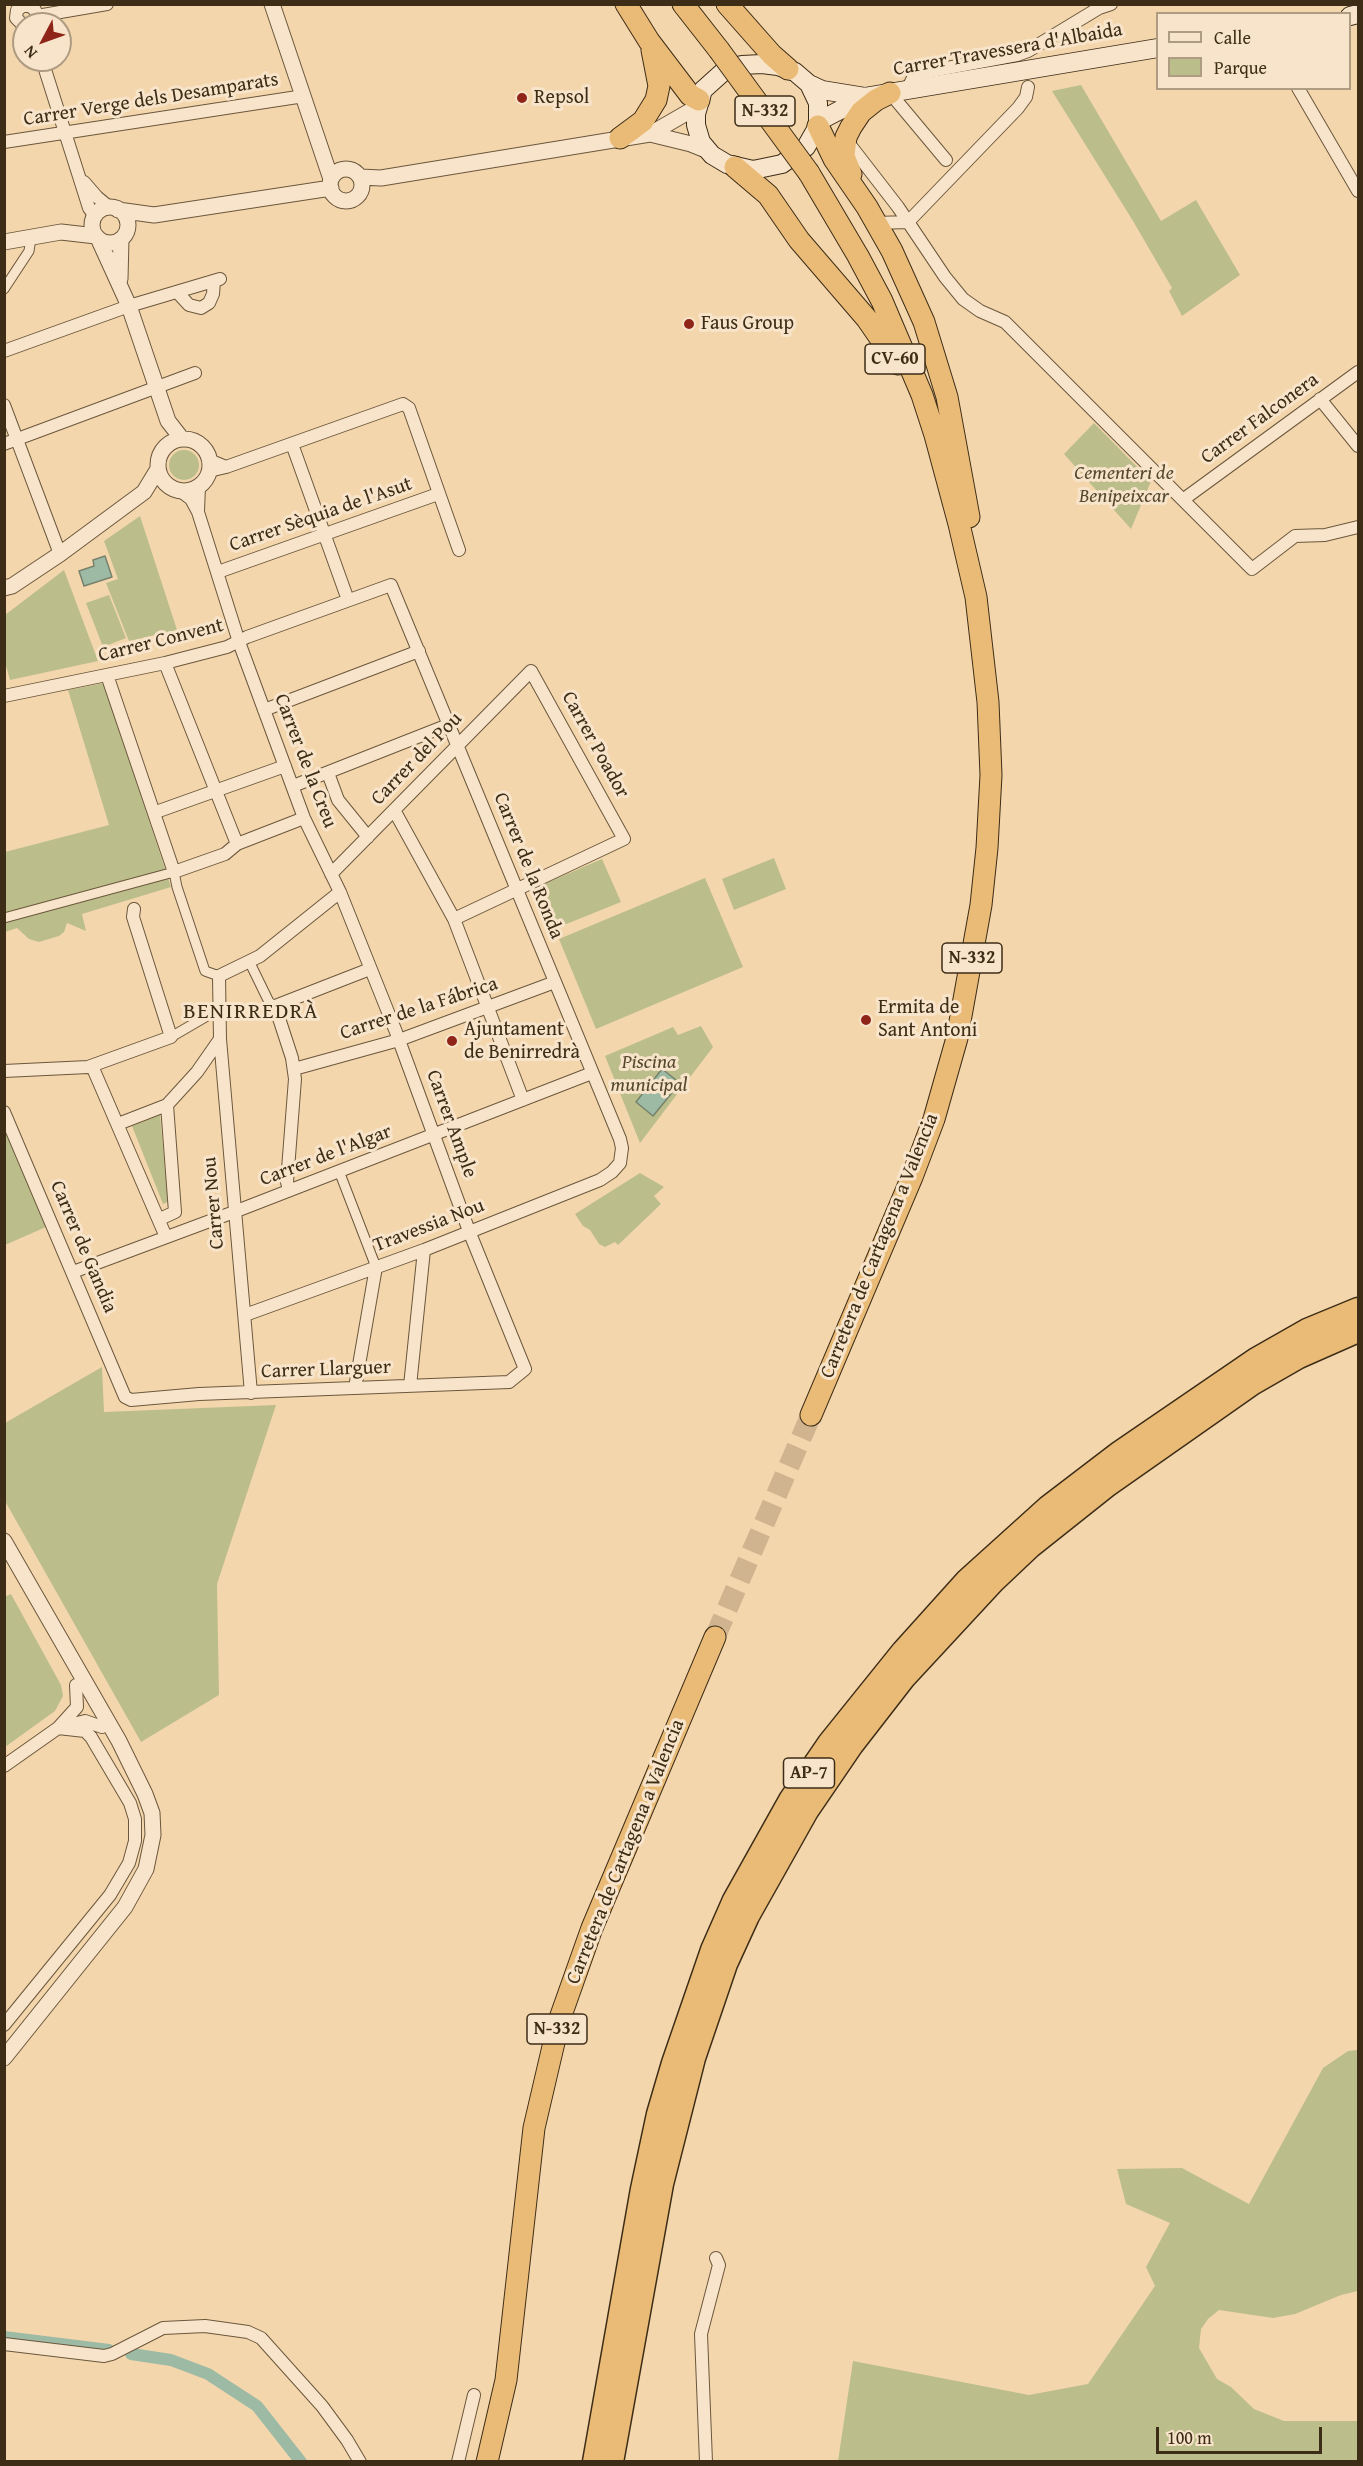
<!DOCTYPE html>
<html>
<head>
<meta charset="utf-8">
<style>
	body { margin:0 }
	#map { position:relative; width:1363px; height:2466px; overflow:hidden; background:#f4d6ad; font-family:"Gentium Book Plus",serif }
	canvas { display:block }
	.frame { position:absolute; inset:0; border:6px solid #3d2d17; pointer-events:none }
	.legend { position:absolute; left:1156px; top:12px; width:195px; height:78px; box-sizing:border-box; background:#f8e4ca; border:2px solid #ad9b82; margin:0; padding:8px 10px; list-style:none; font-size:18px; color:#3d2d17 }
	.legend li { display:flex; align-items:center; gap:12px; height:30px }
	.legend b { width:30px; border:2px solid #ad9b82 }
	.north { position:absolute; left:12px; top:12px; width:60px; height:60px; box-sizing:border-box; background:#f8e4ca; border:2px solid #ad9b82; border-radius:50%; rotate:229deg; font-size:16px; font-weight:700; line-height:24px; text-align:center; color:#3d2d17 }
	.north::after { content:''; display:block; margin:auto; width:21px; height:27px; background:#8f2418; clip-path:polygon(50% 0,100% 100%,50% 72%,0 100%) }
	.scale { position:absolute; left:1156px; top:2427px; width:166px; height:27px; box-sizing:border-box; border:3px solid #3d2d17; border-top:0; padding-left:8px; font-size:18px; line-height:21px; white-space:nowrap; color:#3d2d17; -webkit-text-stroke:4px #f8e4ca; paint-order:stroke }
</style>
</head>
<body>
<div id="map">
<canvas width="1363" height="2466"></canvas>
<div class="frame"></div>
<ul class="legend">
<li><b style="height:8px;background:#f8e4ca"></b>Calle</li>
<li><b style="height:16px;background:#bbbe8a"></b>Parque</li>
</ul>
<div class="north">N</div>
<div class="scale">100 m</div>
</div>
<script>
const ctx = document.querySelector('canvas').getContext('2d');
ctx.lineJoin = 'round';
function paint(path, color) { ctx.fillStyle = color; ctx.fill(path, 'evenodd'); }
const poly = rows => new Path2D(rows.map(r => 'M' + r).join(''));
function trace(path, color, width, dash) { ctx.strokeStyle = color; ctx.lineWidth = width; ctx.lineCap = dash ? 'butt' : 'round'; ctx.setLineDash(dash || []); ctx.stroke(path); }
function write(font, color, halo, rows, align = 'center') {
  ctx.font = font + ' "Gentium Book Plus",serif'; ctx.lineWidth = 6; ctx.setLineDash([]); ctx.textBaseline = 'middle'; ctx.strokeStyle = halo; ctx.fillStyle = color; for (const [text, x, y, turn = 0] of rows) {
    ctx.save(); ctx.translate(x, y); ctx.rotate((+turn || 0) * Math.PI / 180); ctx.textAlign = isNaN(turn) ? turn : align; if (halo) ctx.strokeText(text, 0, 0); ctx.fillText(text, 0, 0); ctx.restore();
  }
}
paint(poly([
	[1081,85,1161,221,1196,200,1240,275,1182,316,1169,291,1172,288,1133,221,1052,91],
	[1094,423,1151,481,1131,529,1064,454],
	'169 465a15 15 0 1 1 30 0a15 15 0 1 1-30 0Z',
	[140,516,177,630,129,641,106,583,118,579,104,541],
	[64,570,98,661,10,680,5,662,5,615],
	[109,595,126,638,103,647,86,603],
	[104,683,171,887,82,914,86,931,67,923,64,932,59,936,39,942,29,939,17,928,5,932,5,852,109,825,68,690],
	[774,858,786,889,734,910,722,879],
	[602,859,621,902,559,927,542,893,546,883],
	[705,878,743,967,596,1029,559,939],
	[701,1026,713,1047,640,1143,605,1056,673,1027,678,1035],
	[160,1115,168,1202,163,1204,132,1126],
	[5,1130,46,1227,5,1245,4,1245],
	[640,1173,664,1187,654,1196,661,1204,618,1245,615,1242,605,1247,599,1244,590,1230,583,1226,575,1214],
	[102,1367,104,1412,276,1405,217,1584,219,1695,141,1742,5,1501,5,1423],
	[11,1594,61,1685,63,1696,55,1711,5,1747,4,1597],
	[1358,2050,1358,2291,1341,2295,1295,2314,1273,2318,1219,2310,1208,2319,1201,2329,1199,2348,1217,2379,1231,2387,1254,2409,1284,2421,1358,2421,1358,2461,838,2461,853,2361,1029,2395,1088,2384,1155,2286,1146,2267,1170,2223,1126,2204,1117,2169,1182,2168,1249,2204,1323,2068,1348,2051]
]), '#bbbe8a');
const water = poly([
	[105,556,112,577,84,586,79,571,94,566,93,560,105,556],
	[662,1069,680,1083,653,1116,636,1102,662,1069]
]);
paint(water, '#9dbaa5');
trace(water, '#77826c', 1.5);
trace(poly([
	[4,2337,109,2350],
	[131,2354,171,2360,208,2374,257,2406,301,2462]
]), '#9dbaa5', 12);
trace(poly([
	[715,1637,811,1415]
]), '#cfb48f', 21, [21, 10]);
const pedestrian = poly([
	[4,289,29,251,31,238],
	[4,918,174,872,177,887,205,971,219,976],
	[250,963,269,1002,275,1006],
	[171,1037,219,1009],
	[339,1171,376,1267]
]);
const minor = poly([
	[37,16,107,4],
	[24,26,16,18,17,10,23,6,30,6,35,10,37,16,34,24],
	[42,60,89,208,95,216],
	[1298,88,1358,191],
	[907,90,915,74,1017,55,1028,51,1099,8,1111,4],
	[890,93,946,160],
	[4,142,304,96],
	[850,145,898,207,945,277,963,299,980,311,1005,322,1252,569,1295,536,1325,535,1358,527],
	[84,182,97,197,109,207],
	[908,222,1018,108,1026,97,1028,87],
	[876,223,908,222],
	[177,292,189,305,201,308,209,303,213,294,214,281],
	[4,351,129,306,220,279],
	[1320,399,1358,446],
	[4,405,60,554],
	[4,444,195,373],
	[292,444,348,600],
	[209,460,226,467],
	[209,471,226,467,403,404,409,408,459,550],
	[1184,499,1358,372],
	[198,511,199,486],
	[218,572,438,494],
	[165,663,237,844],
	[107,675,174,872,225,854,237,844,304,818],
	[4,696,165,663,227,647,247,637,391,585,620,1139,622,1148,620,1163,612,1172,600,1180,424,1250,245,1315],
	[264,710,419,651],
	[328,773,338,800,368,837],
	[293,786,448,725],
	[394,810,454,919,523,1100],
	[156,812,285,766],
	[331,874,531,671,624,839,454,919],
	[92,1066,166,1237],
	[294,1069,399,1040,555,982],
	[4,1071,88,1067,171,1037,133,917,134,909],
	[167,1105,197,1072,220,1039],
	[4,1112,125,1397,131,1400,199,1394,509,1382,525,1369,469,1231,396,1032,340,892,304,818,239,642,198,512,191,499,179,490],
	[118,1124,167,1105,175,1212,160,1219],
	[289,1190,287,1182,295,1079,292,1058,275,1006,370,969],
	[73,1272,234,1212,592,1073],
	[410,1386,424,1250],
	[355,1388,376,1267],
	[251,1393,220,1039,219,976,260,956,340,892],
	[65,1726,85,1721,102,1727],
	[4,1766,58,1728,77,1707,76,1685],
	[4,2025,110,1895,129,1863,135,1841,135,1819,130,1803,91,1737,85,1731,58,1728],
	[4,2344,104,2356,112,2354,163,2328,205,2326,248,2332,261,2338,322,2406,347,2440,360,2462],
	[458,2462,474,2395],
	[706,2462,701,2334,719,2265,716,2258]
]);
const tertiary = poly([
	[272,4,331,179],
	[650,134,691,144,706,150],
	'330 185a16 16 0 1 1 32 0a16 16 0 1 1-32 0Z',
	[360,177,381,178,650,134,697,107],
	'92 225a18 18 0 1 1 36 0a18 18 0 1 1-36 0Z',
	[118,210,154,215,331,188],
	[98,238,129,306,168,421,182,439],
	[4,242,61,232,96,236],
	[120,279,121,239],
	'158 465a26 26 0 1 1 52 0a26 26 0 1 1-52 0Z',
	[4,588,12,586,60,554,144,492,158,469],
	[4,1541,119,1741,145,1794,152,1813,153,1835,146,1869,125,1907,4,2058]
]);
const secondary = poly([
	[1350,16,1358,14],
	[809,84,818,103,818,126,806,147,782,164,753,170,727,164,712,155,701,142,696,125,696,114,703,90,723,72,742,65,762,64,778,66,795,72,809,84,822,90,865,97],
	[819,121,865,97,1158,48]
]);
const trunk = poly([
	[626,4,649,41,690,95,699,100],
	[683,4,719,50],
	[727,4,772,55,788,69],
	[818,126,834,159,867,207,892,251,924,322,947,397,969,517],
	[620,138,643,121,656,100,659,86,652,50],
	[735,167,768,195,799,240,867,319,898,364],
	[809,173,858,256,882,301,922,395,935,435,959,524,976,597,988,702,991,775,987,848,981,905,957,1038,934,1119,912,1177,811,1415],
	[851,174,844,156,846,137,851,127,861,112,876,100,890,93],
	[487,2462,506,2380,534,2128,559,2021,592,1928,715,1637]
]);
const motorway = poly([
	[594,2462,642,2189,658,2114,673,2063,712,1950,734,1900,790,1800,829,1743,903,1651,966,1581,1048,1507,1120,1452,1256,1359,1307,1330,1358,1309],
	[612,2462,662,2184,694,2058,726,1964,748,1916,807,1811,852,1745,904,1678,993,1582,1030,1547,1108,1485,1252,1384,1299,1357,1358,1331]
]);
trace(pedestrian, '#6b573c', 11);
trace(minor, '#6b573c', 14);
trace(tertiary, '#6b573c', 17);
trace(secondary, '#3d2d17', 20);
trace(trunk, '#3d2d17', 23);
trace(motorway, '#3d2d17', 25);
trace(pedestrian, '#f8e4ca', 9);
trace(minor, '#f8e4ca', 12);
trace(tertiary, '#f8e4ca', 15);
trace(secondary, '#f8e4ca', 18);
trace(trunk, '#eabb76', 21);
trace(motorway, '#eabb76', 22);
const trunkBridge = poly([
	[719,50,809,173]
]);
trace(trunkBridge, '#3d2d17', 23, []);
trace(trunkBridge, '#eabb76', 21);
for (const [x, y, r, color] of [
	[522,98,6,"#8f2418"],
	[689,324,6,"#8f2418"],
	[866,1020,6,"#8f2418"],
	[452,1041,6,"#8f2418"]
]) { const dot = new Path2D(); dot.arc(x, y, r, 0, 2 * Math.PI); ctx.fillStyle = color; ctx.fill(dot); trace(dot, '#f8e4ca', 2); }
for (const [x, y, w] of [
	[765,111,60],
	[895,359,60],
	[972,958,60],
	[809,1773,51],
	[557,2029,60]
]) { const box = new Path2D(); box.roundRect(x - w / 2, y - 15, w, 30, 4.5); ctx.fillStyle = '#f8e4ca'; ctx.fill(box); trace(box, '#3d2d17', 1.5); }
write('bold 18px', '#3d2d17', null, [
	["N-332",765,111],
	["CV-60",895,359],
	["N-332",972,958],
	["AP-7",809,1773],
	["N-332",557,2029]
]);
write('20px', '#3d2d17', '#f8e4ca', [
	["Carrer Travessera d'Albaida",1008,50,-10],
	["Carrer Verge dels Desamparats",151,100,-9],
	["Carrer Falconera",1260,419,-36],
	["Carrer Sèquia de l'Asut",321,515,-19],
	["Carrer Convent",161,641,-14],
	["Carrer Poador",595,745,61],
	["Carrer del Pou",417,759,-46],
	["Carrer de la Creu",305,761,69],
	["Carrer de la Ronda",528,866,68],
	["Carrer de la Fábrica",419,1009,-18],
	["Carrer Ample",451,1124,70],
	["Carrer de l'Algar",326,1156,-21],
	["Carrer Nou",214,1203,-95],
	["Travessia Nou",429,1226,-21],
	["Carretera de Cartagena a Valencia",880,1246,-68],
	["Carrer de Gandia",83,1247,67],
	["Carrer Llarguer",326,1370,-2],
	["Carretera de Cartagena a Valencia",626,1852,-68]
]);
write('20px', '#3d2d17', '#f8e4ca', [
	["Repsol",534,98],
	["Faus Group",701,324],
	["Ermita de",878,1008],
	["Sant Antoni",878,1031],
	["Ajuntament",464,1030],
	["de Benirredrà",464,1053]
], 'left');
write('italic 20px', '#564a2e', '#f8e4ca', [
	["Cementeri de",1124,474],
	["Benipeixcar",1124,497],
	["Piscina",649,1063],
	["municipal",649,1086]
]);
ctx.letterSpacing = '1.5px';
write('22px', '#3d2d17', '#f8e4ca', [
	["BENIRREDRÀ",251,1012]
]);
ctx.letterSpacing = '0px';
</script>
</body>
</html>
